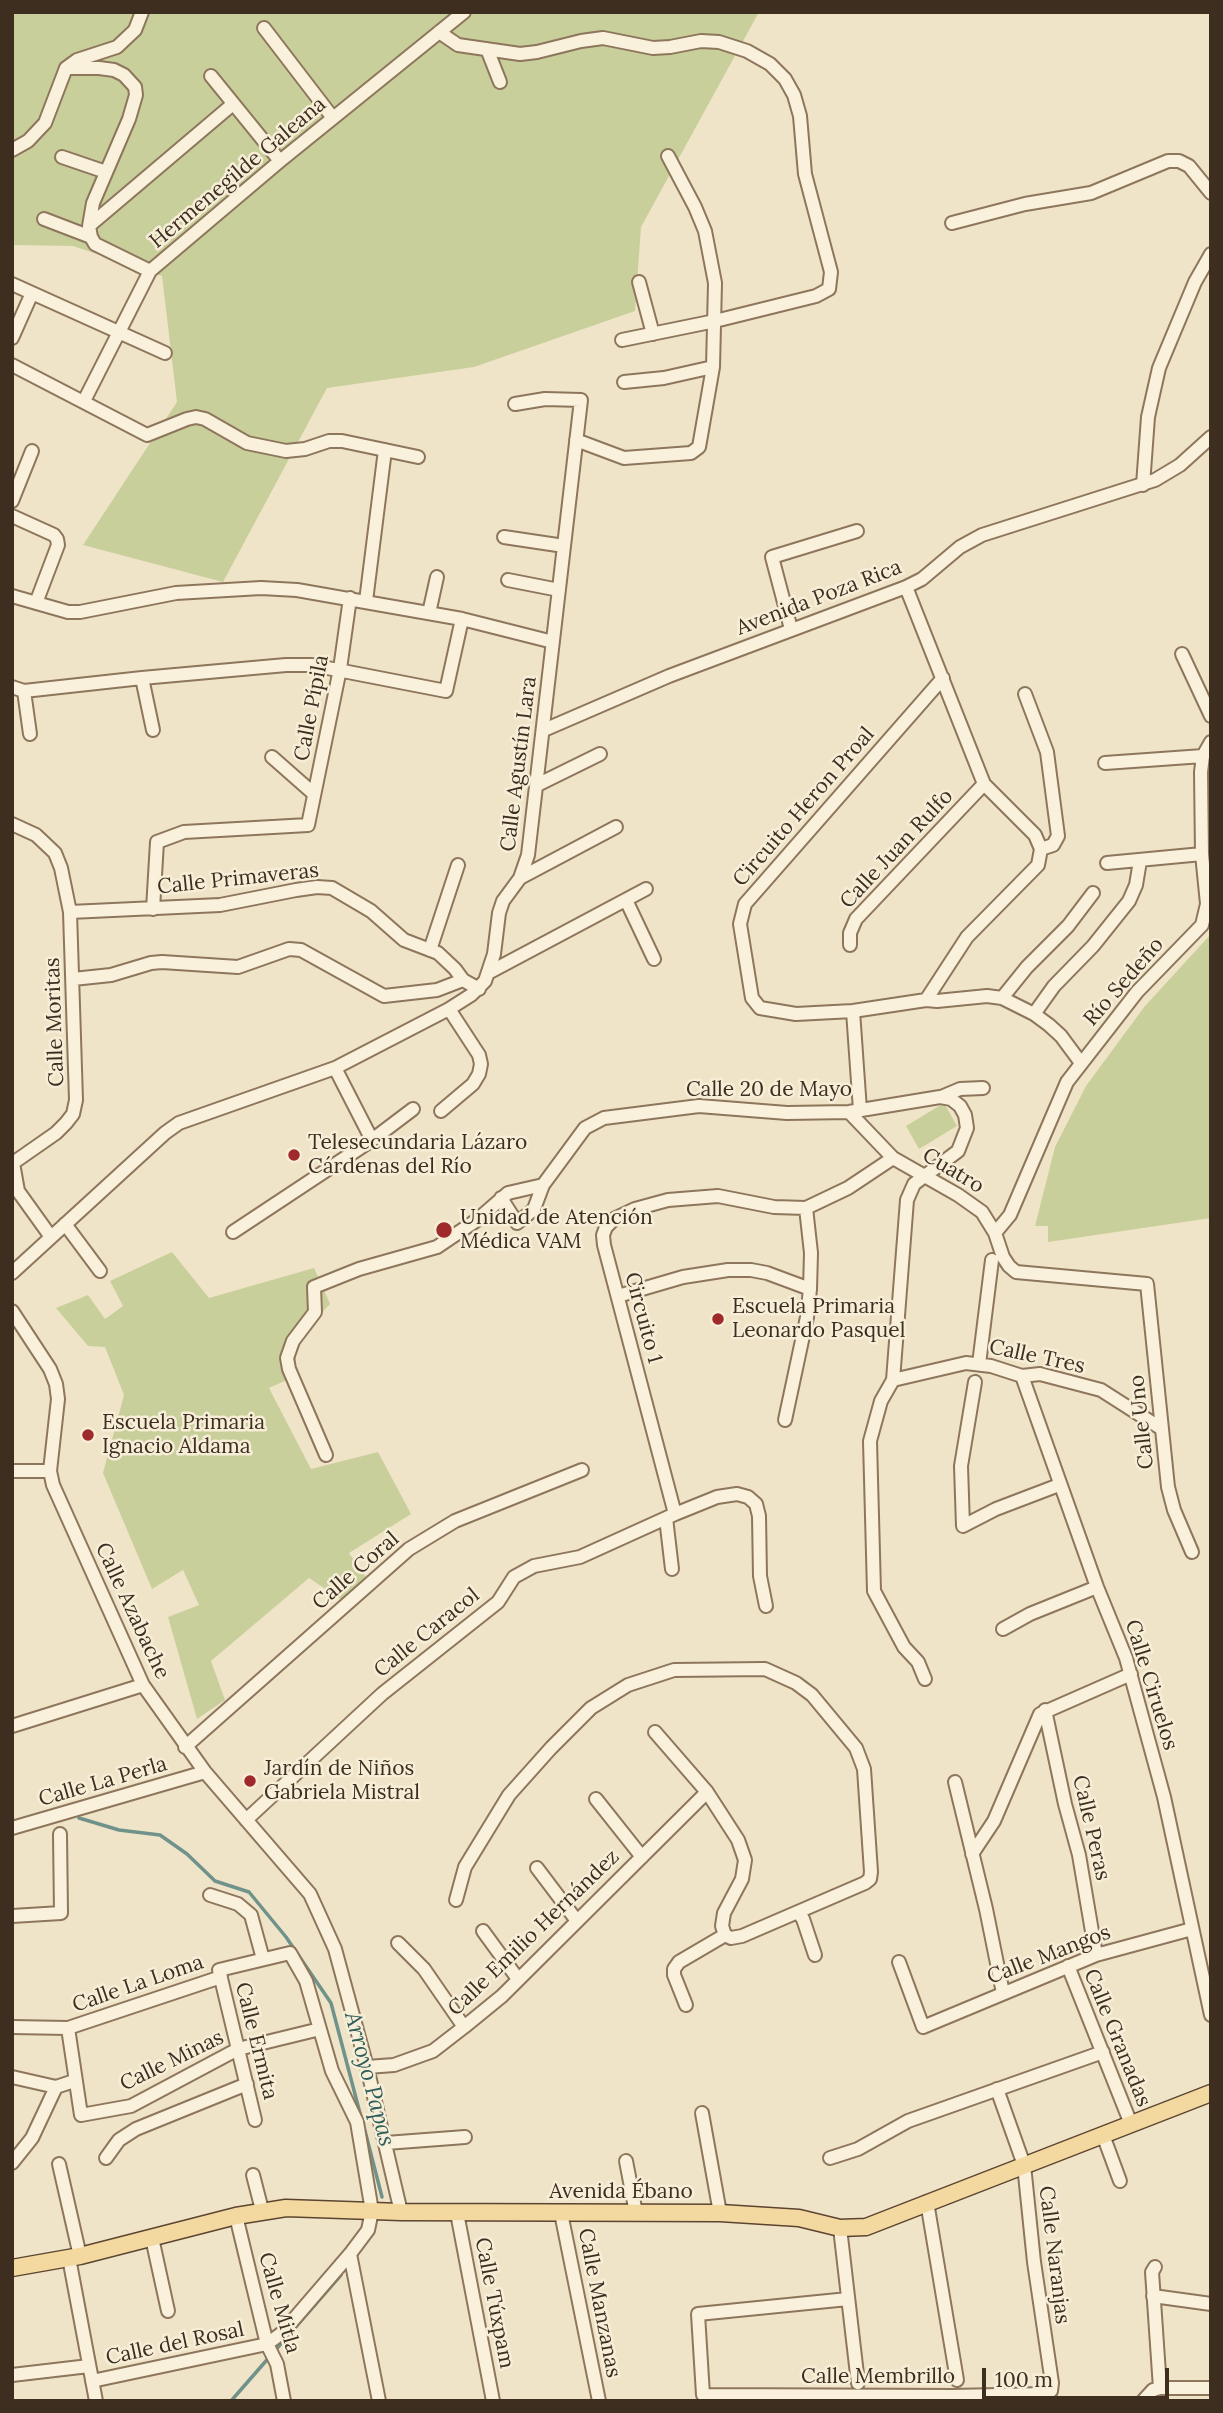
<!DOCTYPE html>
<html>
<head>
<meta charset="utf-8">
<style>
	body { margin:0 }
	#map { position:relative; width:1223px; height:2413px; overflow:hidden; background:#f0e4c8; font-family:Lora,serif }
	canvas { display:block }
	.frame { position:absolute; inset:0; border:14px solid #3d2e20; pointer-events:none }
	.scale { position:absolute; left:982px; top:2368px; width:187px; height:32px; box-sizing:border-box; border:4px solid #3d2e20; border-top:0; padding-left:9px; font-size:21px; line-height:24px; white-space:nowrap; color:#3d2e20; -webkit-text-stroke:5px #f7eed8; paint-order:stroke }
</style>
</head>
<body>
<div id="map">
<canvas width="1223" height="2413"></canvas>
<div class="frame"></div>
<div class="scale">100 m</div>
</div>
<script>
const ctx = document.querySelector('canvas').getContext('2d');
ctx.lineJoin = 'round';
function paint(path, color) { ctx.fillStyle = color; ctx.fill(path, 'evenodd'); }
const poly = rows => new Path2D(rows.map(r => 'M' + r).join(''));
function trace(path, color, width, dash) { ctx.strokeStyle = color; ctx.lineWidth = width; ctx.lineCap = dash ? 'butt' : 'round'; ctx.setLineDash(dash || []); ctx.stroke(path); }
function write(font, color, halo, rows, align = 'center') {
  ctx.font = font + ' Lora,serif'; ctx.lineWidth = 5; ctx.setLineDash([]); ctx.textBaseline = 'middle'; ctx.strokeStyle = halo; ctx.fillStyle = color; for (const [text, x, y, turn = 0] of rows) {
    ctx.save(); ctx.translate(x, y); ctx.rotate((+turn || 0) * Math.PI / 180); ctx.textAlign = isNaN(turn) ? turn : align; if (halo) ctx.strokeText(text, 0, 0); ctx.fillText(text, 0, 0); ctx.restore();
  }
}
paint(poly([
	[12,12,759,12,641,227,635,311,474,367,327,388,223,582,83,545,177,402,162,276,73,246,12,245],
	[1211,934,1211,1218,1048,1242,1048,1226,1035,1226,1055,1147,1086,1086,1145,1006],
	[944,1103,957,1126,919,1149,906,1126],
	[172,1252,209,1298,314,1268,330,1304,296,1339,296,1376,269,1388,311,1469,378,1452,411,1514,349,1553,370,1583,345,1602,309,1578,211,1661,225,1700,197,1719,168,1617,199,1605,183,1570,152,1589,103,1473,124,1395,105,1347,88,1346,56,1308,88,1295,105,1319,123,1306,110,1281]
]), '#c9cf9b');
trace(poly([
	[79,1818,119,1830,160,1835,187,1854,215,1881,249,1892,286,1937,331,2003,361,2117],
	[365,2131,382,2197],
	[231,2401,341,2275]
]), '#6f938a', 3.5);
const minor = poly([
	[264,28,333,118],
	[439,32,458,45,520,54,537,52,581,41,603,38,653,48,670,47,701,41,719,42,747,51,770,64,785,79,794,95,800,116,805,174,831,272,829,289,816,296,715,321,622,340],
	[487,49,500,82],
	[66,68,99,68,114,70,124,75,135,87,136,95,129,119,93,203,89,226,91,237],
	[211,76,280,161],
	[12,150,28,141,45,123,66,68,77,60,117,47,135,30,142,12],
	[62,157,106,172],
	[44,219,91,237,95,244,150,271],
	[952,223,1025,204,1091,193,1168,161,1179,161,1189,166,1211,193],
	[89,226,233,104],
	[639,282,653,334],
	[12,284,165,353],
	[12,338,32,293],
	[12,365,147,435,187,419,196,417,205,419,247,443,286,451,305,449,329,441,342,441,418,457],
	[624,382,664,378,713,367],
	[84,401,150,271,280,161,464,12],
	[576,440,624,458,691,453,699,447,713,367,715,283,705,231,695,207,668,156],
	[1143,485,1148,417,1159,368,1195,282,1211,254],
	[12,501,32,451],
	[12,516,54,535,57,539,58,545,36,603],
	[504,537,564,546],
	[508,580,559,590],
	[906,587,984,784,1035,835,1041,849,1038,865,967,937,926,1000],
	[12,596,68,612,80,612,176,593,261,588,297,590,462,619,553,642],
	[366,601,385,450],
	[429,613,437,577],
	[791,629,772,557,857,531],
	[1182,654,1211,716],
	[142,678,153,730],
	[943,678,745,904,740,924,752,998,760,1008,796,1014,853,1011,926,1000,937,1001,987,996,1002,998,1034,1014,1049,1025,1061,1036,1081,1063],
	[12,687,24,691,142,678,286,665,312,665,446,691,462,619],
	[24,691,30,734],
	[1025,694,1047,752,1058,836,1053,845,1041,849],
	[544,730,669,676,906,587,922,579,960,547,982,535,1155,480,1180,465,1211,437],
	[272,757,314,794],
	[1105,763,1203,756],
	[537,785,600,754],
	[12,824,36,835,55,853,61,868,70,912,76,1100,73,1114,66,1123,56,1133,13,1163,18,1191,51,1237],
	[1107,863,1202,854],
	[520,878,616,827],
	[626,900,654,959],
	[153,909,157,842,184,832,308,825,340,669,350,598],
	[70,912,220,905,296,890,317,887,332,888,371,911,404,940,438,953,455,969,463,980],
	[850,945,850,933,856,919,984,784],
	[430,950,458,865],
	[490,972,646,889],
	[73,979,111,975,151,963,162,962,238,967,289,949,301,950,384,996,437,990,463,980,479,989],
	[1002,998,1027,967,1068,926,1093,893],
	[853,1011,860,1110],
	[1034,1014,1054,986,1093,946,1129,901,1136,885,1140,861],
	[335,1068,372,1140],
	[941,1097,960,1089,983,1088],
	[441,1111,473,1084,479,1074,481,1064,479,1055,449,1009],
	[849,1112,893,1158,958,1195,982,1212,995,1233,1003,1257,1009,1266,1016,1272,1147,1284,1168,1487,1174,1510,1192,1552],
	[501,1198,517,1223,527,1215,534,1209,543,1185,585,1128,604,1118,699,1106,787,1113,849,1112,940,1097,951,1099,960,1106,965,1115,967,1128,958,1151,914,1184,907,1200,893,1380,881,1401,870,1441,874,1591,904,1647,918,1662,925,1679],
	[65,1224,100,1271],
	[233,1232,372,1140,413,1109],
	[995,1233,1010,1215,1067,1082,1137,992,1202,925,1207,904,1202,854,1201,772,1203,756,1211,742],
	[12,1273,165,1133,179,1123,335,1068,449,1009,471,995,485,981,494,954,499,913,503,901,520,878,528,855,581,400,545,399,515,404],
	[618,1296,683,1277,728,1270,751,1270,767,1273,810,1289],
	[12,1311,50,1369,56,1384,58,1399,50,1471,53,1485,143,1685,205,1772,310,1894,335,1949,367,2067,401,2212],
	[979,1364,992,1260],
	[1022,1376,1097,1587,1126,1658,1164,1797,1211,2015],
	[893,1380,966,1363,991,1366,1022,1376,1040,1374,1101,1390,1162,1429],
	[975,1382,961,1466,963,1526,996,1509,1059,1485],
	[785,1420,807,1317,810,1289,811,1253,806,1208],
	[326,1455,289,1369,287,1358,293,1341,315,1312,314,1287,359,1269,437,1247,477,1220,508,1193,543,1185],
	[12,1471,50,1471],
	[675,1514,604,1245,603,1235,606,1227,614,1219,635,1209,668,1200,718,1196,774,1207,806,1208,848,1188,893,1158],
	[666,1518,672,1569],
	[1003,1629,1030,1614,1097,1587],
	[1045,1710,1065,1804,1079,1855,1096,1955],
	[12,1726,143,1685],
	[655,1732,707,1792,738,1840,745,1860,742,1879,724,1913,722,1926,725,1935],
	[185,1747,409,1549,455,1521,582,1470],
	[955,1782,986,1909,1003,1993],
	[596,1799,642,1857],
	[246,1820,382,1694,498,1602,514,1577,534,1566,580,1557,675,1514,717,1497,737,1494,748,1497,756,1504,759,1516,760,1576,766,1606],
	[12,1828,205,1772],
	[972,1854,994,1821,1040,1714,1131,1674],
	[537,1868,577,1921],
	[210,1895,238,1904,251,1915,263,1959],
	[456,1900,465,1867,509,1795,551,1748,591,1708,628,1685,674,1670,765,1669,796,1683,812,1695,856,1748,864,1769,871,1872,870,1879,865,1883,742,1936,731,1938,725,1935],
	[798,1912,803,1919,815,1955],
	[12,1916,61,1913,60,1834],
	[483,1931,518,1979],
	[398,1943,424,1969,464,2027],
	[899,1962,923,2027,1096,1955,1192,1929],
	[1068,1966,1131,2124],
	[686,2005,674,1975,674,1969,679,1962,725,1935],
	[12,2027,68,2028,221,1977],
	[68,2028,81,2115,131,2106,238,2049,320,2029],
	[367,2067,394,2065,433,2051,464,2027,502,1996,707,1792],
	[12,2077,56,2087],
	[702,2113,720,2213],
	[1103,2135,1120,2181],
	[386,2143,465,2137],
	[106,2158,119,2140,136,2129,247,2084],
	[830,2158,858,2149,908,2121,1103,2052],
	[626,2161,636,2213],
	[12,2163,32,2138,56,2087,74,2081],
	[59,2164,80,2256],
	[253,2175,262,2210],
	[927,2202,957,2380],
	[457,2213,493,2401],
	[561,2213,599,2401],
	[236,2216,267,2344,277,2364,284,2401],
	[840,2228,858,2383],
	[152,2238,168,2311],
	[350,2254,379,2401],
	[69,2258,96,2401],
	[1155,2267,1152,2272,1160,2388],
	[1153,2296,1211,2304],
	[848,2299,698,2314,703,2395,952,2396,1045,2394,1051,2391,1052,2383,1034,2262,1024,2165,997,2089],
	[12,2375,89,2366],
	[92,2381,267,2344,282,2333,350,2254,368,2230,372,2211,357,2122,332,2071,306,1981,290,1953,219,1970,255,2120],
	[1143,2401,1153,2390,1160,2388,1211,2388]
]);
const major = poly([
	[12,2268,80,2256,236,2216,286,2208,401,2212,720,2213,799,2218,840,2228,866,2227,1211,2093]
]);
trace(minor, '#8d765c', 16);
trace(major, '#5b4430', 19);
trace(minor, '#faf1dc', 12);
trace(major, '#f3d9a0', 16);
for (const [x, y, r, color] of [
	[294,1155,7,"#9e2a2b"],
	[444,1230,9,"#9e2a2b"],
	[718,1319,7,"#9e2a2b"],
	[88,1435,7,"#9e2a2b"],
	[250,1781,7,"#9e2a2b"]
]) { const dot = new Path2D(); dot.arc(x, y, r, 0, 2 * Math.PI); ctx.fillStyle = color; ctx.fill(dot); trace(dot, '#f7eed8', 2.5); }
write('21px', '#3d2e20', '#f7eed8', [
	["Hermenegilde Galeana",238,173,-40],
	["Avenida Poza Rica",819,598,-21],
	["Calle Pípila",312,708,-79],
	["Calle Agustín Lara",519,764,-83],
	["Circuito Heron Proal",804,807,-49],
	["Calle Juan Rulfo",897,849,-47],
	["Calle Primaveras",238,879,-6],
	["Río Sedeño",1124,982,-49],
	["Calle Moritas",55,1022,-92],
	["Calle 20 de Mayo",769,1090],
	["Cuatro",953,1171,31],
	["Circuito 1",643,1318,75],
	["Calle Tres",1037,1357,12],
	["Calle Uno",1142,1422,-96],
	["Calle Coral",356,1571,-41],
	["Calle Azabache",132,1611,65],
	["Calle Caracol",427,1633,-39],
	["Calle Ciruelos",1151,1685,73],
	["Calle La Perla",103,1782,-16],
	["Calle Peras",1091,1828,77],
	["Calle Emilio Hernández",534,1933,-44],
	["Calle Mangos",1049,1955,-21],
	["Calle La Loma",138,1984,-19],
	["Calle Granadas",1117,2038,68],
	["Calle Ermita",256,2041,76],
	["Calle Minas",172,2061,-26],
	["Avenida Ébano",621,2192],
	["Calle Naranjas",1054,2255,83],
	["Calle Mitla",279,2303,74],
	["Calle Túxpam",494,2303,79],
	["Calle Manzanas",599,2303,79],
	["Calle del Rosal",175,2344,-12],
	["Calle Membrillo",878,2377]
]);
write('21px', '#3d2e20', '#f7eed8', [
	["Telesecundaria Lázaro",308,1143],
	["Cárdenas del Río",308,1167],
	["Unidad de Atención",460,1218],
	["Médica VAM",460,1242],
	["Escuela Primaria",732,1307],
	["Leonardo Pasquel",732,1331],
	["Escuela Primaria",102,1423],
	["Ignacio Aldama",102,1447],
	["Jardín de Niños",264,1769],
	["Gabriela Mistral",264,1793]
], 'left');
write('italic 23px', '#2f5d5a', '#f7eed8', [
	["Arroyo Papas",369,2079,75]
]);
</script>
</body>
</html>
